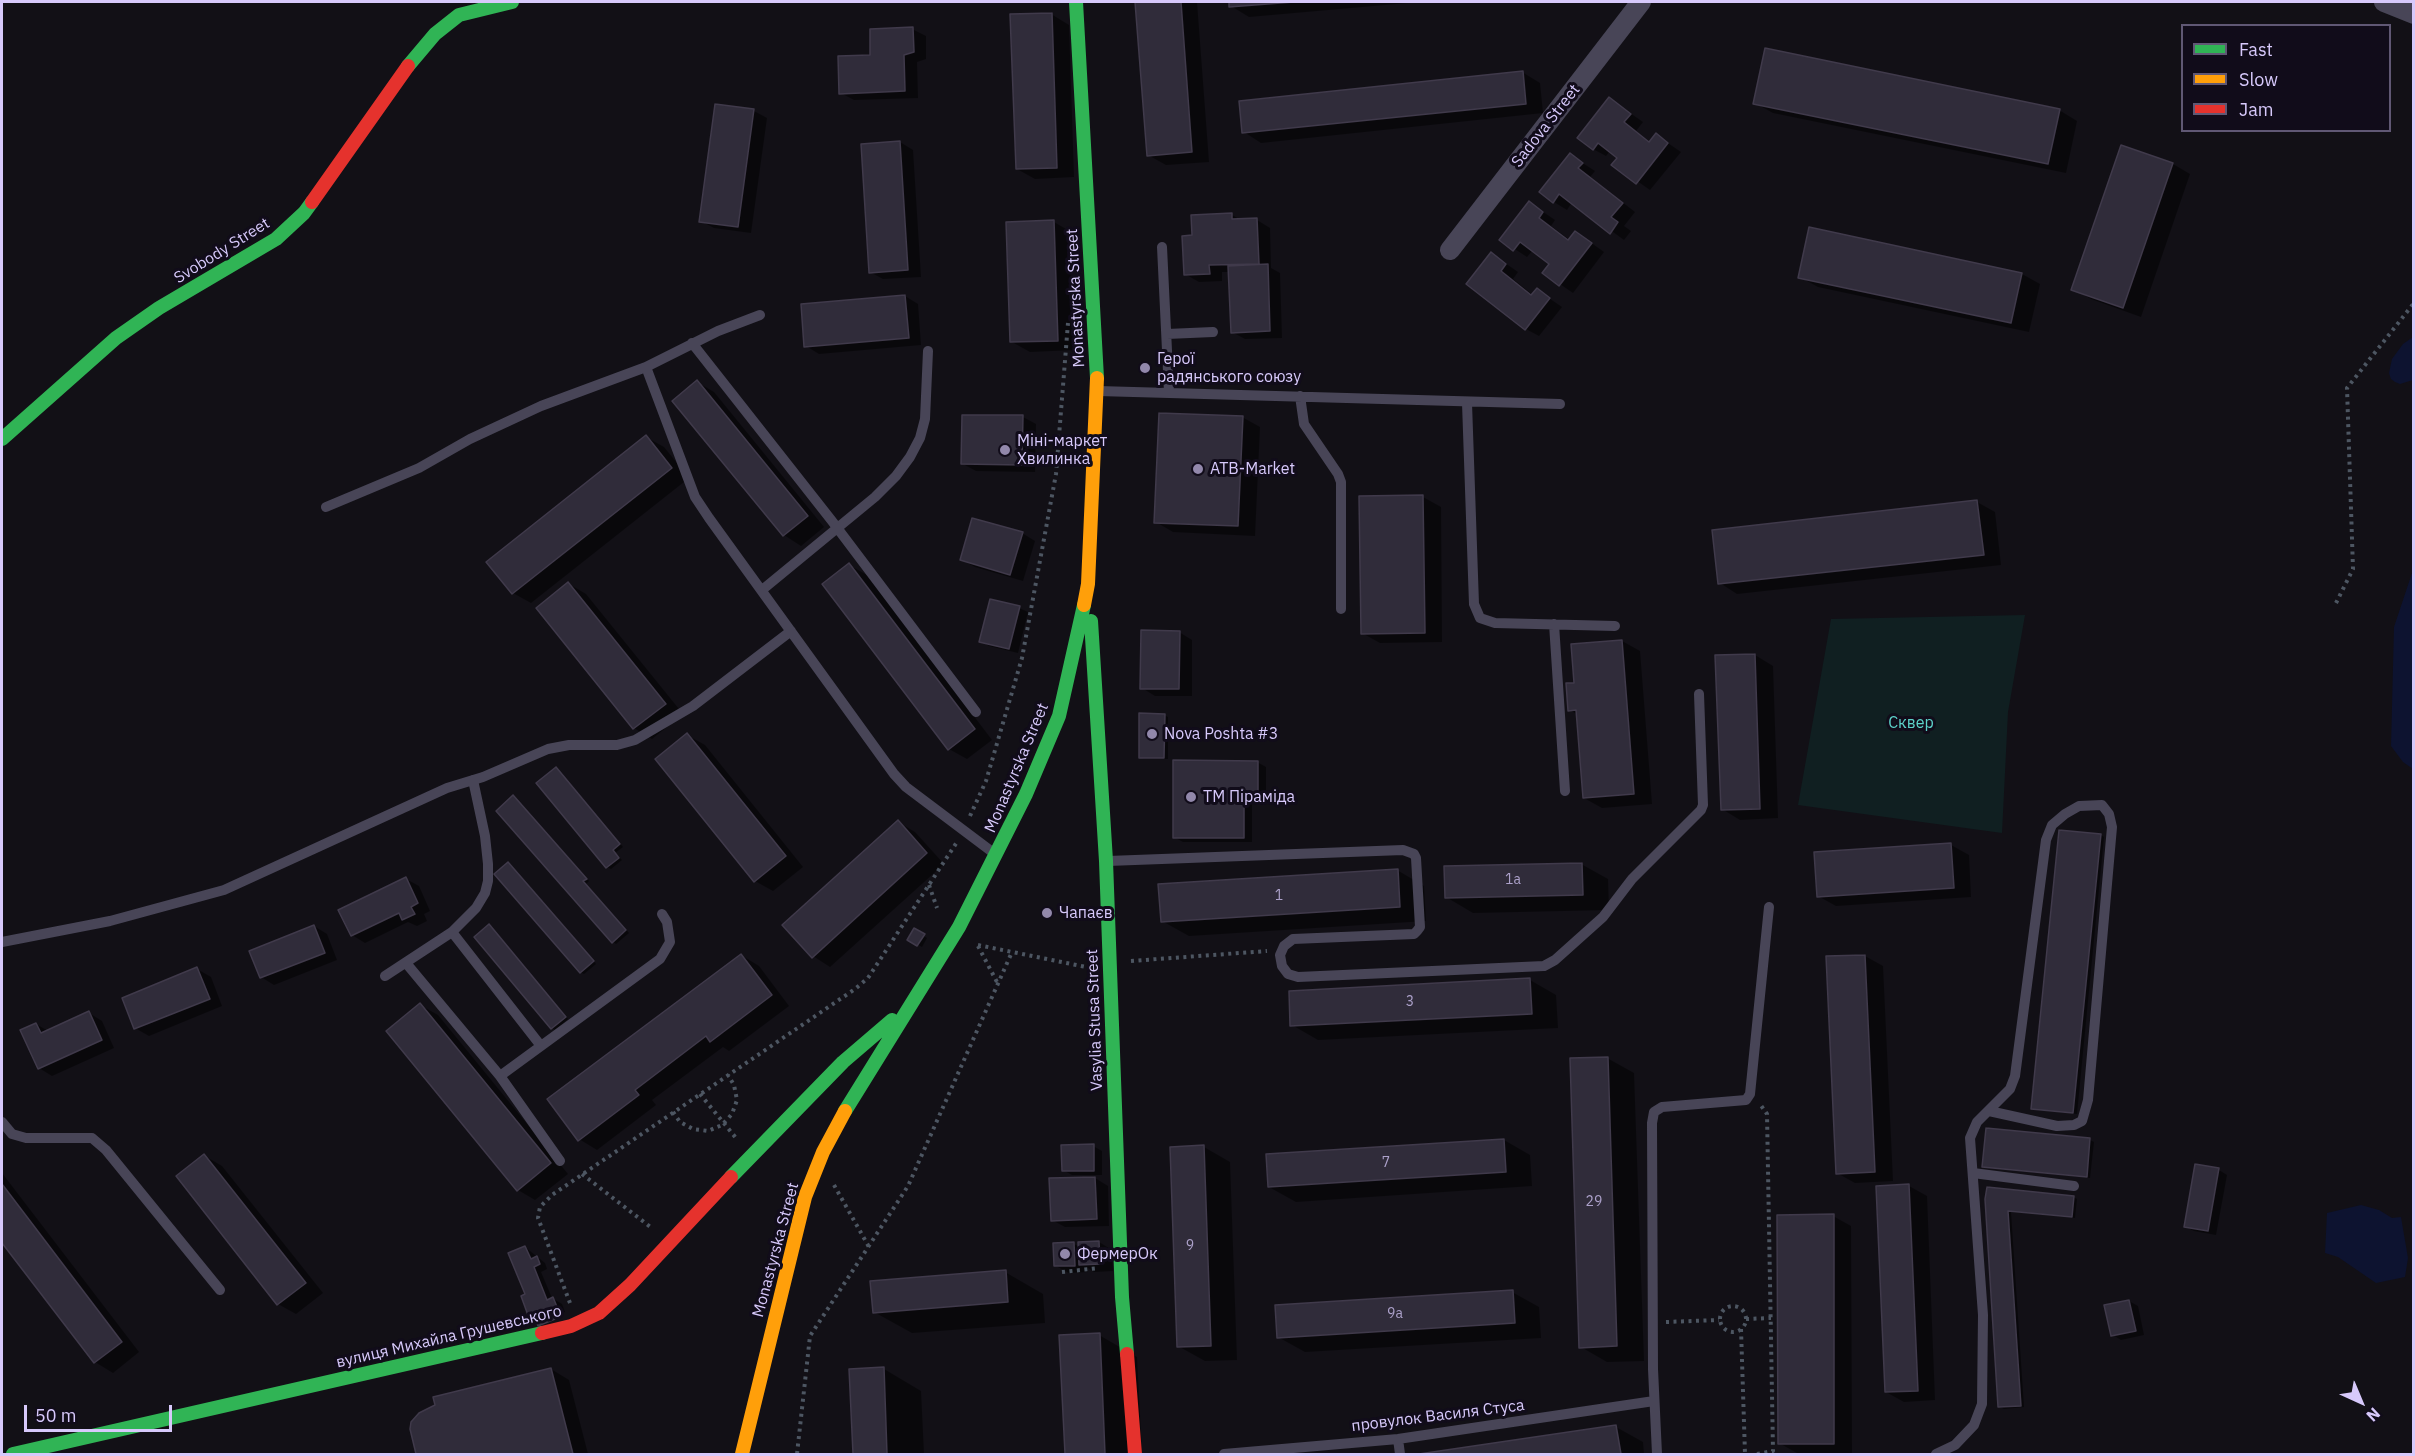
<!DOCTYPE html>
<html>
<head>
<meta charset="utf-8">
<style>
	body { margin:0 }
	#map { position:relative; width:2415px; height:1456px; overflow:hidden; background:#121016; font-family:"IBM Plex Sans",sans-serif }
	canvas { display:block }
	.frame { position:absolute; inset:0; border:3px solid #d7c9fb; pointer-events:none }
	.legend { position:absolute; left:2181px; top:24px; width:210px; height:108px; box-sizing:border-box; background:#110c1a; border:2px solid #605874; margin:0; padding:8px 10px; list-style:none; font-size:18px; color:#d7c9fb }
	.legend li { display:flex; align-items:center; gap:12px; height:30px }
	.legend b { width:30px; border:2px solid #605874 }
	.north { position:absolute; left:2331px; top:1372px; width:60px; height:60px; -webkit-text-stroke:4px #110c1a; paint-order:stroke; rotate:136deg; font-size:16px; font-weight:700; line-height:24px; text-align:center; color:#d7c9fb }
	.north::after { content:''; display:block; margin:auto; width:21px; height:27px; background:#d7c9fb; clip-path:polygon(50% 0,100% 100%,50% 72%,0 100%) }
	.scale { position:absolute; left:24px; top:1405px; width:148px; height:27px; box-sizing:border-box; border:3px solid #d7c9fb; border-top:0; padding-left:8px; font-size:18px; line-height:21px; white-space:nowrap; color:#d7c9fb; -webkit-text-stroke:4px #110c1a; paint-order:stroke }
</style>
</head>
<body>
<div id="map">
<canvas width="2415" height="1456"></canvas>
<div class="frame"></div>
<ul class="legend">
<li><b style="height:8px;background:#30b455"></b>Fast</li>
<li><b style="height:8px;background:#ff9f0a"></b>Slow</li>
<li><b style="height:8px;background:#e5322d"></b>Jam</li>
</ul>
<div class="north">N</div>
<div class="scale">50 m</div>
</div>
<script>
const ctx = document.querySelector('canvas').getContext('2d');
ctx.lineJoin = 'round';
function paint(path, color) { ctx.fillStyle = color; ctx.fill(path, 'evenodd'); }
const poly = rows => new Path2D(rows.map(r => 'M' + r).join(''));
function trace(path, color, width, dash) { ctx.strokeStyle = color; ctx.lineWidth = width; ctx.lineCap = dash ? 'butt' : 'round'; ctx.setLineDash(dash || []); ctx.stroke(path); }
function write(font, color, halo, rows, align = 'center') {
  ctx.font = font + ' "IBM Plex Sans",sans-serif'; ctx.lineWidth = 6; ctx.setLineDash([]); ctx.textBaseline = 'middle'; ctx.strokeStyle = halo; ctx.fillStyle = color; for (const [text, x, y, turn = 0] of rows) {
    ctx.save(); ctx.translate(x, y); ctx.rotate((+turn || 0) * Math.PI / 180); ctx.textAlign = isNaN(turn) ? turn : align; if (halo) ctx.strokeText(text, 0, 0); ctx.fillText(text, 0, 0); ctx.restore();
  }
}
paint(poly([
	[2025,615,2008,712,2002,833,1798,805,1831,619]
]), '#101f21');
paint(poly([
	[2413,337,2413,380,2400,384,2395,382,2391,379,2389,373,2392,359,2403,344],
	[2413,570,2414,769,2413,769,2403,762,2391,746,2394,627],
	[2361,1205,2379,1210,2392,1218,2401,1217,2408,1258,2405,1277,2376,1283,2338,1257,2325,1253,2327,1213]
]), '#0d1330');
paint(poly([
	[1137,2,1197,2,1209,162,1166,165,1148,155],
	[1230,2,1419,2,1249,17,1231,6],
	[1051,14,1069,25,1074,177,1035,179,1017,169],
	[912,29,926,36,926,59,917,62,918,98,854,100,841,93,872,57],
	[1522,72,1540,83,1543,113,1261,143,1244,132],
	[1610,99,1643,122,1636,131,1650,142,1656,135,1681,152,1650,190,1613,164,1619,157,1610,151,1606,156,1593,149],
	[1755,103,2059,110,2077,121,2066,173,1773,113],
	[754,111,767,118,751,233,714,228,701,221],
	[900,142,913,150,921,277,883,279,870,272],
	[2122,147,2173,164,2190,174,2141,317,2091,299,2073,289],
	[1570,155,1595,171,1590,177,1635,212,1624,226,1631,231,1624,240,1572,202,1567,210,1554,202],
	[1530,203,1555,220,1551,226,1570,240,1576,232,1604,252,1573,293,1544,273,1551,264,1533,250,1527,257,1501,240],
	[1232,215,1241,220,1257,220,1270,228,1271,268,1280,273,1282,338,1245,339,1232,332,1230,272,1222,272,1222,281,1199,282,1185,274,1193,237],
	[1054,222,1071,232,1075,350,1030,352,1012,342],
	[1810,229,2022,274,2040,284,2029,332,1818,287,1800,277],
	[1492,254,1518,272,1513,279,1533,295,1537,290,1562,307,1539,336,1526,329],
	[905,296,918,304,921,345,819,354,806,346],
	[697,382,714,392,824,527,801,546,784,535],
	[1023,417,1036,424,1035,472,976,471,963,464],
	[1242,417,1260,427,1255,536,1173,532,1156,522],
	[646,437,664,447,689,478,531,603,513,593,488,562],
	[1423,497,1441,507,1442,642,1380,643,1362,633],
	[1977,502,1995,512,2001,565,1737,594,1720,583],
	[1022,533,1035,541,1023,581,975,567,962,560],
	[849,565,867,575,992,740,967,759,949,749],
	[569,584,586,594,683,714,652,739,634,728,538,608],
	[1019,608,1028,612,1018,653,989,646,981,641],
	[1179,632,1192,640,1192,696,1155,696,1142,688],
	[1622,641,1640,651,1652,804,1602,808,1584,798,1578,715,1570,710,1575,684],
	[1755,655,1773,666,1778,818,1740,820,1722,809],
	[1164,715,1168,717,1168,759,1144,759,1141,757],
	[687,735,705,745,803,867,773,891,755,881],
	[1257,762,1266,767,1266,796,1252,796,1252,842,1183,842,1174,837],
	[556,769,623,847,615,853,622,860,611,869,607,867],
	[514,797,589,881,586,884,629,933,616,944,613,942],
	[898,822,915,832,944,864,830,967,813,956],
	[2101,835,2104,837,2077,1114,2037,1110,2033,1108],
	[1951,845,1969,855,1971,897,1836,906,1818,896],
	[509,864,596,964,584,974,580,972],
	[1581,864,1608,879,1609,910,1473,913,1446,897],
	[1397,870,1424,886,1426,921,1189,936,1162,921],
	[406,879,419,886,430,911,424,914,427,921,417,926,408,922,365,943,352,935],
	[314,926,327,934,337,960,274,985,261,977],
	[489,926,568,1019,555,1030,552,1028],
	[914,930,927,938,922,947,909,940],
	[741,955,759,966,789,1006,729,1051,723,1047,652,1100,656,1105,597,1150,579,1139],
	[1865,956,1883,966,1893,1181,1855,1183,1837,1173],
	[197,969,211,977,222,1006,149,1036,135,1028],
	[1530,980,1556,995,1558,1028,1318,1040,1292,1025],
	[420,1005,438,1015,568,1174,535,1200,518,1190],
	[89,1013,102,1021,114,1048,52,1076,39,1068,36,1024,48,1031],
	[1607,1058,1634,1073,1644,1361,1607,1362,1581,1347],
	[1987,1130,2090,1140,2094,1142,2090,1178,1988,1168,1984,1166],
	[1504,1140,1530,1155,1532,1186,1296,1202,1269,1187],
	[1093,1146,1102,1151,1102,1175,1072,1175,1063,1170],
	[1204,1147,1230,1162,1237,1360,1205,1361,1178,1346],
	[205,1156,222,1166,323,1293,296,1314,278,1304,178,1177],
	[2196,1166,2219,1170,2227,1175,2216,1235,2194,1231,2185,1226],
	[2,1173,139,1352,113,1373,95,1362,2,1240],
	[1095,1178,1108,1186,1109,1226,1065,1227,1052,1220,1051,1180],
	[1909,1186,1927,1196,1935,1400,1904,1402,1886,1392],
	[2073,1197,2077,1199,2075,1218,2011,1212,2024,1407,2004,1409,2000,1407,1986,1199],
	[1833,1216,1851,1226,1852,1453,1797,1453,1779,1443],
	[1099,1242,1112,1250,1113,1271,1094,1272,1088,1268,1088,1272,1069,1273,1056,1266,1074,1244,1080,1247],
	[525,1247,545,1263,547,1269,541,1272,552,1298,562,1304,565,1312,537,1320,530,1317,527,1295],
	[1005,1272,1043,1294,1045,1323,912,1333,874,1312],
	[1512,1292,1539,1307,1541,1338,1305,1352,1278,1337],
	[2129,1301,2138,1306,2144,1335,2121,1340,2113,1335],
	[1099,1335,1137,1357,1142,1454,1066,1454,1061,1336],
	[551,1369,569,1380,588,1454,417,1454,412,1429],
	[884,1369,921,1391,924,1454,854,1454,851,1370],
	[1616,1427,1643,1442,1644,1454,1429,1454]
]), '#0007');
const building = poly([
	[1135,2,1181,2,1192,152,1147,156,1135,2],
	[1229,2,1294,2,1229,7,1229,2],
	[1052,13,1057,168,1016,169,1010,14,1052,13],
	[913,27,914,52,904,55,905,91,839,94,838,56,870,55,870,29,913,27],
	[1765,48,2060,109,2048,164,1753,104,1765,48],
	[1523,71,1526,104,1242,133,1239,101,1523,71],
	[1609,97,1631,114,1624,122,1649,142,1656,133,1668,143,1636,184,1611,165,1617,158,1598,143,1593,150,1577,138,1609,97],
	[715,104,754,109,738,227,699,222,715,104],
	[900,141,908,270,869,273,861,144,900,141],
	[2121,145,2173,163,2123,308,2071,290,2121,145],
	[1570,153,1583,163,1578,168,1623,203,1611,217,1618,222,1610,234,1559,194,1553,203,1539,192,1570,153],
	[1529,201,1543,212,1539,218,1568,240,1575,231,1592,243,1559,286,1542,273,1549,264,1520,242,1513,251,1499,240,1529,201],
	[1232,213,1232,219,1257,218,1259,264,1209,265,1210,274,1184,275,1182,236,1192,235,1191,215,1232,213],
	[1054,220,1058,341,1010,342,1006,222,1054,220],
	[1809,227,2022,273,2011,323,1798,278,1809,227],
	[1491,252,1506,264,1501,271,1531,295,1537,288,1550,298,1525,330,1466,284,1491,252],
	[1268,264,1270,331,1231,333,1228,266,1268,264],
	[905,295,909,338,804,347,801,304,905,295],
	[697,380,808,516,783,536,672,401,697,380],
	[1159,413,1243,416,1238,526,1154,523,1159,413],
	[962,415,1023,415,1022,465,961,464,962,415],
	[646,435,672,468,512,594,486,562,646,435],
	[1423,495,1425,633,1361,634,1359,496,1423,495],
	[1977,500,1984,555,1718,584,1712,530,1977,500],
	[972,518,1023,532,1010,575,960,560,972,518],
	[849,563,975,729,948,750,822,584,849,563],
	[568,582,666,704,633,729,536,608,568,582],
	[990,599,1020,606,1009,649,979,642,990,599],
	[1141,630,1180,631,1179,689,1140,689,1141,630],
	[1622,640,1634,794,1583,798,1576,710,1568,711,1566,683,1574,683,1571,644,1622,640],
	[1755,654,1760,809,1721,810,1715,655,1755,654],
	[1139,713,1165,714,1164,758,1139,758,1139,713],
	[687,733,786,856,754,882,655,759,687,733],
	[1173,760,1258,761,1258,792,1244,792,1244,838,1173,838,1173,760],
	[556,767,620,844,613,850,619,858,606,868,536,783,556,767],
	[513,795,587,879,583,881,626,930,612,943,496,811,513,795],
	[898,820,927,853,812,958,782,925,898,820],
	[2059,830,2101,834,2073,1113,2031,1109,2059,830],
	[1951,843,1954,888,1817,897,1814,852,1951,843],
	[508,862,594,961,580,973,494,874,508,862],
	[1582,863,1583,895,1445,898,1444,866,1582,863],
	[1398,869,1400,907,1161,922,1158,884,1398,869],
	[406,877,418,903,411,907,415,914,402,920,399,913,351,936,338,910,406,877],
	[489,924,566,1017,551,1029,474,937,489,924],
	[314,925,325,953,260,978,249,951,314,925],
	[914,928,925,934,917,946,907,940,914,928],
	[741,954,772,995,710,1042,706,1036,635,1090,639,1095,578,1141,547,1099,741,954],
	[1865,955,1875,1172,1836,1174,1826,956,1865,955],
	[197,967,210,999,134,1029,122,998,197,967],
	[1530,978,1532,1014,1290,1026,1289,991,1530,978],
	[420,1003,551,1163,517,1191,386,1031,420,1003],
	[89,1011,102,1040,38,1069,20,1030,36,1023,41,1033,89,1011],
	[1608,1057,1617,1346,1579,1348,1570,1058,1608,1057],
	[1986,1128,2090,1138,2087,1177,1982,1167,1986,1128],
	[1504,1139,1506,1172,1268,1187,1266,1154,1504,1139],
	[1094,1144,1094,1171,1062,1171,1061,1145,1094,1144],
	[1204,1145,1211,1346,1177,1347,1170,1147,1204,1145],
	[204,1154,306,1283,277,1305,176,1176,204,1154],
	[2195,1164,2219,1168,2208,1231,2184,1227,2195,1164],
	[1095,1177,1097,1219,1051,1221,1049,1178,1095,1177],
	[2,1184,122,1342,94,1363,2,1243,2,1184],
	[1909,1184,1918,1391,1885,1392,1876,1186,1909,1184],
	[1987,1187,2074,1196,2072,1217,2008,1211,2021,1406,1998,1407,1985,1199,1987,1187],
	[1834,1214,1834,1444,1778,1444,1777,1215,1834,1214],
	[1099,1241,1100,1264,1079,1265,1078,1242,1099,1241],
	[1074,1242,1075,1266,1054,1266,1053,1243,1074,1242],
	[525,1246,531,1259,537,1256,540,1264,534,1267,547,1300,553,1297,557,1307,551,1310,555,1319,538,1326,534,1316,529,1318,521,1296,525,1294,508,1253,525,1246],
	[1006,1270,1008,1302,873,1313,870,1281,1006,1270],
	[1513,1290,1515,1323,1277,1338,1275,1305,1513,1290],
	[2129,1300,2136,1331,2111,1336,2104,1305,2129,1300],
	[1100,1333,1105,1454,1065,1454,1059,1335,1100,1333],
	[884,1367,887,1454,853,1454,849,1369,884,1367],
	[551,1368,573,1454,416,1454,410,1429,411,1422,419,1413,435,1405,433,1397,551,1368],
	[1616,1425,1621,1454,1419,1454,1616,1425]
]);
paint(building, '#302c3a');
trace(building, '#403a4b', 1.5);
trace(poly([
	[2336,603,2353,569,2347,388,2414,303],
	[970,816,986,781,1022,658,1056,474,1068,323],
	[929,885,937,908],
	[978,945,1086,967],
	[978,946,998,984],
	[1131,961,1267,951],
	[700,1094,736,1138],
	[673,1112,680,1122,693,1129,708,1131,722,1125,732,1114,737,1100,734,1085,728,1075],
	[582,1174,653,1229],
	[834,1185,869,1247],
	[1062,1272,1099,1268],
	[570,1303,538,1218,540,1207,552,1195,855,989,868,978,957,842],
	'1720 1319a13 13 0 1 1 26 0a13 13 0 1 1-26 0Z',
	[1746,1319,1771,1318],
	[1666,1322,1719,1320],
	[1741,1329,1745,1454],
	[797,1454,810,1336,908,1186,1012,952],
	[1757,1454,1773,1451,1767,1114,1760,1104]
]), '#4d5662', 4, [3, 4.5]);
trace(poly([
	[1162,247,1169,392],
	[1167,334,1213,332],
	[692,343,832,521,976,712],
	[646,367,695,497,709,518,894,774,906,787,995,854],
	[1098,391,1560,404],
	[1300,396,1304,424,1338,474,1341,482,1341,609],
	[1467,403,1474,604,1480,618,1495,623,1615,626],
	[326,507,419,468,470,439,541,406,646,367,718,331,760,315],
	[762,590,875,497,896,476,910,457,920,438,925,419,928,351],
	[1554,624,1565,791],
	[1108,861,1403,850,1414,854,1416,858,1420,927,1417,931,1414,934,1293,939,1284,946,1280,955,1282,966,1288,974,1298,977,1544,966,1555,960,1603,917,1632,879,1701,810,1703,805,1699,694],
	[452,932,541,1046],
	[2,942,110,921,224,890,447,788,483,777,548,749,569,745,617,745,635,740,693,706,791,631],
	[406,963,500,1076,560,1161],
	[385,976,452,932,476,908,485,893,488,881,488,864,485,836,473,780],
	[500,1076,660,959,670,942,667,922,662,914],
	[2,1122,12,1134,26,1138,92,1138,106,1150,220,1290],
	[1973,1173,2074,1186],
	[1398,1439,1400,1454],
	[1224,1454,1398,1439,1654,1401],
	[1657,1454,1653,1369,1652,1123,1654,1112,1662,1107,1746,1100,1750,1094,1769,907],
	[1936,1454,1955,1445,1974,1425,1982,1404,1983,1315,1970,1138,1977,1122,2010,1089,2015,1076,2046,840,2052,825,2065,814,2079,806,2102,805,2109,814,2112,827,2088,1100,2082,1121,2074,1125,2057,1126,1989,1111]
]), '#484557', 10);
trace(poly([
	[2384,2,2414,14],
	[1450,250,1641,2]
]), '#484557', 20);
trace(poly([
	[1076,2,1097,378],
	[408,66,435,34,459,15,512,2],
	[2,439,116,338,159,308,276,239,304,213,312,202],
	[1091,621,1106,861,1122,1297,1127,1354],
	[845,1111,959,927,1026,794,1059,716,1084,605],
	[731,1177,843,1062,892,1020],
	[13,1454,542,1333]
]), '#30b455', 14);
trace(poly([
	[1084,605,1088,584,1097,378],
	[742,1454,805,1197,823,1152,845,1111]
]), '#ff9f0a', 14);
trace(poly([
	[312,202,408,66],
	[542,1333,571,1326,599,1313,630,1285,731,1177],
	[1127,1354,1135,1454]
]), '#e5322d', 14);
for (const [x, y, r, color] of [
	[1145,368,6,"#9288ab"],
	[1005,450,6,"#9288ab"],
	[1198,469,6,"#9288ab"],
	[1152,734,6,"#9288ab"],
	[1191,797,6,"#9288ab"],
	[1047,913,6,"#9288ab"],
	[1065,1254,6,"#9288ab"]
]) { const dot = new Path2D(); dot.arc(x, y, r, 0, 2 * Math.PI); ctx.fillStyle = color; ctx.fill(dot); trace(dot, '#110c1a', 2); }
write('14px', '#ada2cb', null, [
	["1а",1513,880],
	["1",1279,896],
	["3",1410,1002],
	["7",1386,1163],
	["29",1594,1202],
	["9",1190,1246],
	["9а",1395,1314]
]);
write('16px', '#d7c9fb', '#110c1a', [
	["Sadova Street",1546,126,-52],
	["Svobody Street",222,251,-32],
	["Monastyrska Street",1076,298,-93],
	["Monastyrska Street",1017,768,-67],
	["Vasylia Stusa Street",1095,1020,-92],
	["Monastyrska Street",776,1250,-75],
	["вулиця Михайла Грушевського",449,1337,-13],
	["провулок Василя Стуса",1438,1416,-7]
]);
write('16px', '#d7c9fb', '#110c1a', [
	["Герої",1157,359],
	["радянського союзу",1157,377],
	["Міні-маркет",1017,441],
	["Хвилинка",1017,459],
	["ATB-Market",1210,469],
	["Nova Poshta #3",1164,734],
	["ТМ Піраміда",1203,797],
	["Чапаєв",1059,913],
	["ФермерОк",1077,1254]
], 'left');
write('16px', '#5dd3ca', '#110c1a', [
	["Сквер",1911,723]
]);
</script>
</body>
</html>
